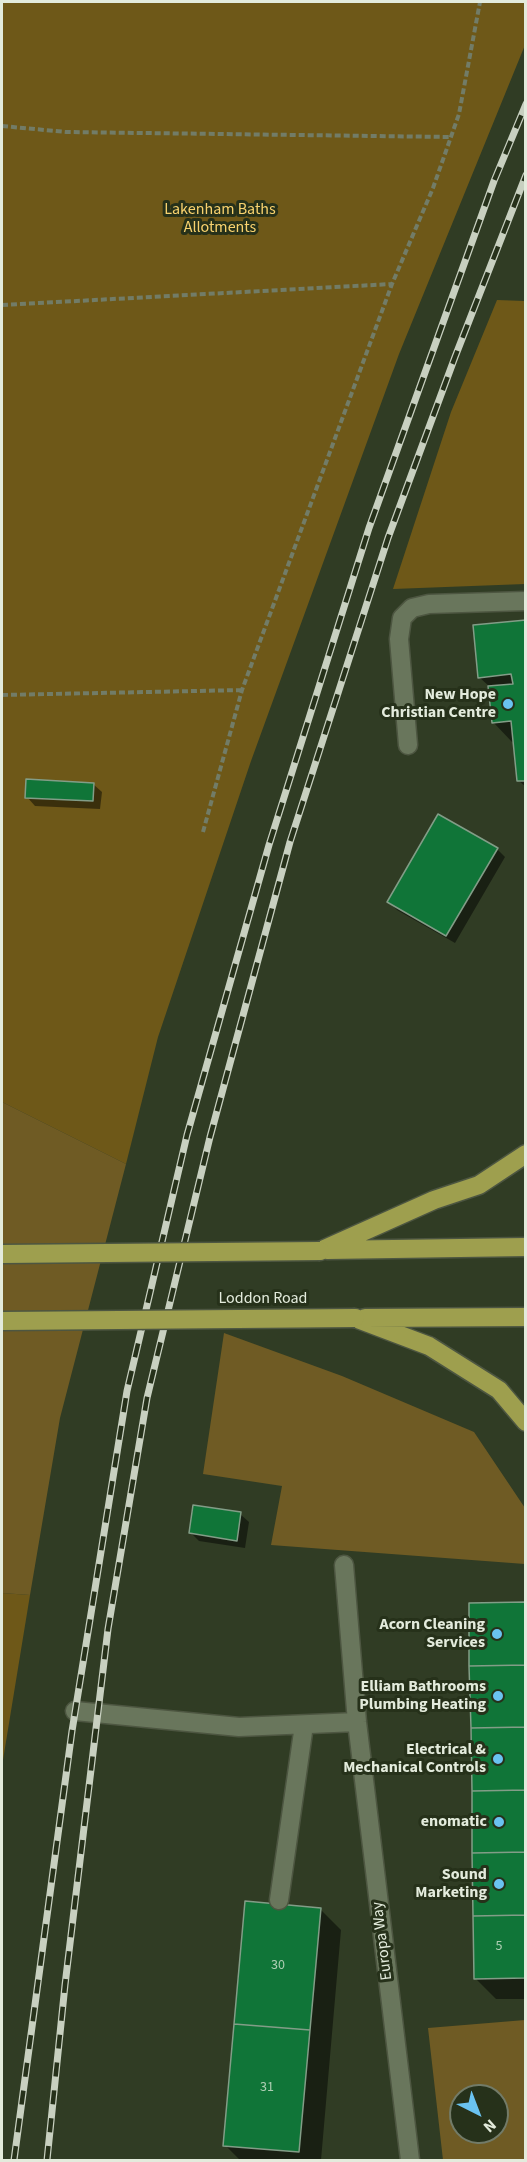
<!DOCTYPE html>
<html>
<head>
<meta charset="utf-8">
<style>
	body { margin:0 }
	#map { position:relative; width:527px; height:2162px; overflow:hidden; background:#303c24; font-family:"Source Sans 3",sans-serif }
	canvas { display:block }
	.frame { position:absolute; inset:0; border:3px solid #e3ebdc; pointer-events:none }
	.north { position:absolute; left:449px; top:2084px; width:60px; height:60px; box-sizing:border-box; background:#26311a; border:2px solid #727b68; border-radius:50%; rotate:138deg; font-size:16px; font-weight:700; line-height:24px; text-align:center; color:#e3ebdc }
	.north::after { content:''; display:block; margin:auto; width:21px; height:27px; background:#6ac3f1; clip-path:polygon(50% 0,100% 100%,50% 72%,0 100%) }
</style>
</head>
<body>
<div id="map">
<canvas width="527" height="2162"></canvas>
<div class="frame"></div>
<div class="north">N</div>
</div>
<script>
const ctx = document.querySelector('canvas').getContext('2d');
ctx.lineJoin = 'round';
function paint(path, color) { ctx.fillStyle = color; ctx.fill(path, 'evenodd'); }
const poly = rows => new Path2D(rows.map(r => 'M' + r).join(''));
function trace(path, color, width, dash) { ctx.strokeStyle = color; ctx.lineWidth = width; ctx.lineCap = dash ? 'butt' : 'round'; ctx.setLineDash(dash || []); ctx.stroke(path); }
function write(font, color, halo, rows, align = 'center') {
  ctx.font = font + ' "Source Sans 3",sans-serif'; ctx.lineWidth = 6; ctx.setLineDash([]); ctx.textBaseline = 'middle'; ctx.strokeStyle = halo; ctx.fillStyle = color; for (const [text, x, y, turn = 0] of rows) {
    ctx.save(); ctx.translate(x, y); ctx.rotate((+turn || 0) * Math.PI / 180); ctx.textAlign = isNaN(turn) ? turn : align; if (halo) ctx.strokeText(text, 0, 0); ctx.fillText(text, 0, 0); ctx.restore();
  }
}
paint(poly([
	[2,2,525,2,525,45,399,354,251,761,158,1037,126,1164,2,1102],
	[497,300,525,301,525,584,393,589,451,412],
	[2,1593,30,1595,2,1766]
]), '#6e5818');
paint(poly([
	[2,1102,126,1164,60,1418,30,1595,2,1593],
	[224,1333,342,1376,474,1432,525,1508,525,1564,271,1545,282,1486,203,1474],
	[525,2020,525,2160,443,2160,428,2028],
	[461,2096,497,2096,497,2132,461,2132]
]), '#6f5b24');
paint(poly([
	[526,621,526,787,519,781,515,741,512,742,494,723,490,687,479,677],
	[93,784,102,792,100,809,35,806,27,797],
	[497,849,505,857,455,943,397,910,389,902],
	[240,1514,249,1522,245,1548,199,1541,191,1533],
	[526,1603,526,1999,496,1999,475,1978],
	[320,1909,341,1930,321,2160,240,2160,225,2145]
]), '#0007');
const building = poly([
	[526,620,526,781,517,781,511,721,492,723,488,686,513,684,511,674,478,678,473,625,526,620],
	[26,779,94,783,93,801,25,798,26,779],
	[438,814,498,848,446,936,387,902,438,814],
	[193,1505,241,1512,237,1541,189,1533,193,1505],
	[526,1602,526,1665,469,1666,469,1603,526,1602],
	[526,1665,526,1727,471,1728,469,1666,526,1665],
	[526,1727,526,1790,472,1791,471,1728,526,1727],
	[526,1790,526,1852,472,1853,472,1791,526,1790],
	[526,1852,526,1915,473,1916,472,1853,526,1852],
	[245,1901,321,1908,310,2030,234,2024,245,1901],
	[526,1915,526,1978,474,1979,473,1916,526,1915],
	[234,2024,310,2030,299,2152,223,2146,234,2024]
]);
paint(building, '#107538');
trace(building, '#829d87', 1.5);
const minor = poly([
	[408,745,399,639,402,618,412,608,429,604,526,601],
	[344,1565,357,1722,410,2160],
	[75,1711,239,1727,357,1722],
	[279,1900,304,1725]
]);
const highway = poly([
	[327,1250,526,1247],
	[320,1251,434,1200,479,1185,526,1154],
	[355,1318,429,1346,499,1390,526,1422],
	[365,1318,526,1317]
]);
trace(minor, '#4d5641', 21);
trace(highway, '#4d5641', 21);
trace(poly([
	[2,126,66,132,451,137],
	[2,305,392,284],
	[2,695,242,690],
	[203,832,242,690,392,284,433,188,459,114,480,2]
]), '#727c67', 4, [6, 3]);
trace(minor, '#69765c', 18);
trace(highway, '#9e9f4e', 18);
const rail = poly([
	[14,2160,72,1731,127,1391,187,1135,269,845,369,528,494,181,526,104],
	[47,2160,65,1985,108,1629,147,1398,210,1137,290,842,388,538,455,357,526,175]
]);
trace(rail, '#c8d0c0', 7);
trace(rail, '#26311a', 4.5, [14]);
const highwayBridge = poly([
	[2,1254,320,1251],
	[2,1321,355,1318]
]);
trace(highwayBridge, '#4d5641', 21, []);
trace(highwayBridge, '#9e9f4e', 18);
for (const [x, y, r, color] of [
	[508,704,6,"#6ac3f1"],
	[497,1634,6,"#6ac3f1"],
	[498,1696,6,"#6ac3f1"],
	[498,1759,6,"#6ac3f1"],
	[499,1822,6,"#6ac3f1"],
	[499,1884,6,"#6ac3f1"]
]) { const dot = new Path2D(); dot.arc(x, y, r, 0, 2 * Math.PI); ctx.fillStyle = color; ctx.fill(dot); trace(dot, '#26311a', 2); }
write('14px', '#aeceb3', null, [
	["5",499,1947],
	["30",278,1966],
	["31",267,2088]
]);
write('16px', '#f8d26e', '#26311a', [
	["Lakenham Baths",220,210],
	["Allotments",220,228]
]);
write('bold 16px', '#e3ebdc', '#26311a', [
	["New Hope",496,695],
	["Christian Centre",496,713],
	["Acorn Cleaning",485,1625],
	["Services",485,1643],
	["Elliam Bathrooms",486,1687],
	["Plumbing Heating",486,1705],
	["Electrical &",486,1750],
	["Mechanical Controls",486,1768],
	["enomatic",487,1822],
	["Sound",487,1875],
	["Marketing",487,1893]
], 'right');
write('16px', '#e3ebdc', '#26311a', [
	["Loddon Road",263,1299],
	["Europa Way",383,1941,-97]
]);
</script>
</body>
</html>
